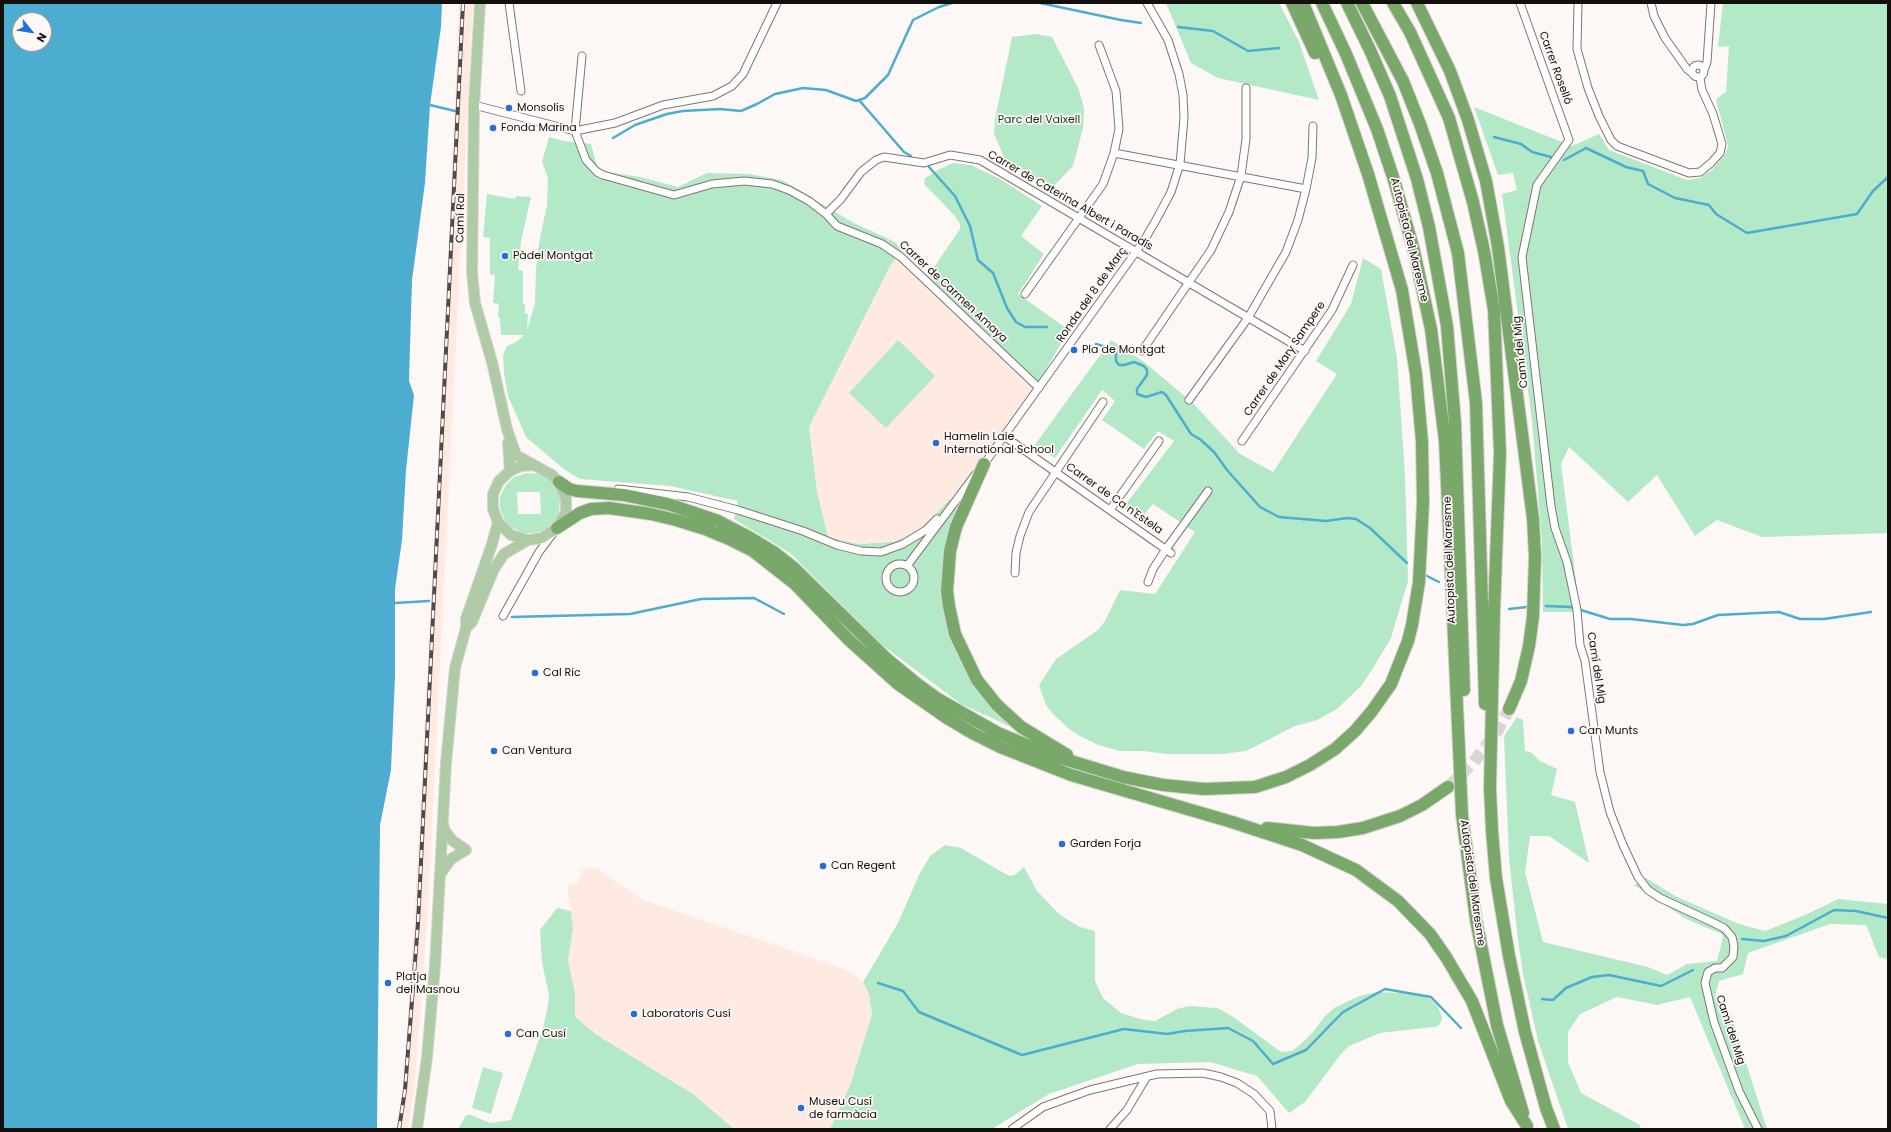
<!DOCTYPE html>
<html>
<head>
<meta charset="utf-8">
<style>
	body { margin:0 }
	#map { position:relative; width:1891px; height:1132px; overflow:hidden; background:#fdf8f6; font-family:Poppins,sans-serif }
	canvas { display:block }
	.frame { position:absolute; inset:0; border:4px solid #130f0d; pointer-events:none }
	.north { position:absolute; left:12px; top:12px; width:40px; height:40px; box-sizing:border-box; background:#fdf8f6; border:1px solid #9f9b99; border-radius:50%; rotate:120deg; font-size:11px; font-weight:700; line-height:16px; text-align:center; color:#130f0d }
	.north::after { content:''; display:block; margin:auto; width:14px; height:18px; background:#236eda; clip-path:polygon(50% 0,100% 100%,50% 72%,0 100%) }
</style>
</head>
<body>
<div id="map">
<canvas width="1891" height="1132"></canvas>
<div class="frame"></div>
<div class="north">N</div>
</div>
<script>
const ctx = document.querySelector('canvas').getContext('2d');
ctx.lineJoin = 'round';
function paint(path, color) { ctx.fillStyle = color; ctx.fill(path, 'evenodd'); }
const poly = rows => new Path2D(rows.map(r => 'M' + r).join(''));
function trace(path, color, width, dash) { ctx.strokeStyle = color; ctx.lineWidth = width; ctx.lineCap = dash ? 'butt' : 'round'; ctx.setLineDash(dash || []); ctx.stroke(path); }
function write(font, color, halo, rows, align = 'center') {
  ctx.font = font + ' Poppins,sans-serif'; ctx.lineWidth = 3.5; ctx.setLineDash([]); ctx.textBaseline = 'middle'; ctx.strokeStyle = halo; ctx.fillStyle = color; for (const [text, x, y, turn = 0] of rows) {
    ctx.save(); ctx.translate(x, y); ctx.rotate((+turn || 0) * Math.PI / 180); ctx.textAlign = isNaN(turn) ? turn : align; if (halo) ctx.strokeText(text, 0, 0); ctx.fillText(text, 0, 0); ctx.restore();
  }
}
paint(poly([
	[459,3,473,3,427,925,414,1092,408,1129,396,1129,403,1089,414,923,445,329],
	[902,250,1038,383,997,442,950,499,919,531,894,542,858,544,828,538,817,492,809,427,890,266],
	[597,868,641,899,833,965,851,972,863,982,869,994,872,1014,851,1083,830,1129,734,1129,693,1094,597,1035,575,1017,575,993,568,960,573,929,567,883,577,886,583,869]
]), '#ffeae1');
paint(poly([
	[1166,3,1279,3,1299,42,1319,100,1218,78,1191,63],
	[1723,3,1888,3,1888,533,1762,537,1717,520,1695,536,1657,475,1628,502,1569,447,1561,464,1580,612,1543,612,1542,541,1532,421,1502,194,1517,190,1513,173,1498,175,1474,107,1572,146,1599,134,1609,150,1687,180,1700,178,1712,170,1725,155,1728,146,1716,99,1726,92,1729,46,1718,47],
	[1036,34,1052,37,1079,90,1084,108,1083,128,1073,166,1051,189,1005,159,994,134,995,119,1012,37],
	[549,137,564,141,591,144,597,166,608,172,640,177,678,187,707,173,749,174,782,180,852,222,895,242,902,250,890,266,809,427,817,492,828,537,858,544,894,542,919,531,950,499,957,510,949,539,943,571,948,635,977,688,1013,728,961,704,881,644,790,553,734,519,738,501,670,486,580,479,565,470,526,437,508,396,504,373,503,355,507,346,516,342,524,335,501,335,500,319,498,316,499,304,493,303,495,275,490,274,490,238,483,237,487,194,515,199,516,196,531,197,521,241,518,270,523,271,523,303,525,304,525,314,528,314,527,331,535,303,536,270,539,243,547,205,548,178,542,162],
	[953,163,971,165,1000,179,1042,206,1021,236,1044,254,1018,294,1069,330,1038,383,928,276,960,229,960,224,954,215,924,184,925,178,938,170],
	[1363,258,1381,269,1397,358,1405,475,1408,581,1391,638,1373,668,1361,686,1337,709,1317,720,1295,726,1246,751,1223,754,1167,754,1143,751,1120,751,1098,745,1078,735,1068,728,1053,714,1046,705,1039,685,1056,659,1098,630,1105,621,1120,590,1155,594,1195,532,1153,504,1140,520,1123,508,1174,441,1158,431,1144,449,1102,420,1115,401,1102,390,1055,458,1034,446,1111,340,1144,362,1193,403,1240,454,1273,472,1337,374,1316,361,1351,304],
	[898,340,935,376,886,428,849,393],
	[527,473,538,474,550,480,557,489,560,499,559,513,553,523,545,530,534,533,523,533,511,527,504,519,500,508,500,497,506,485,514,477],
	[517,492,540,492,541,514,518,514],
	[1517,717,1523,720,1525,751,1531,752,1540,761,1557,769,1551,795,1575,802,1589,863,1549,836,1530,836,1525,872,1543,942,1648,967,1667,975,1687,964,1717,961,1723,937,1722,934,1688,920,1634,885,1646,878,1677,897,1739,924,1765,931,1805,915,1838,899,1888,904,1888,955,1887,959,1879,957,1866,925,1830,924,1748,953,1743,974,1719,981,1715,996,1725,1010,1731,1015,1767,1129,1745,1129,1690,997,1657,1005,1617,997,1580,1014,1568,1032,1568,1062,1581,1093,1640,1125,1641,1129,1568,1129,1538,1041,1523,974,1518,940,1509,858,1504,736],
	[945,845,961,848,1009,876,1015,875,1024,867,1037,891,1060,915,1080,927,1095,931,1095,981,1103,998,1121,1013,1144,1020,1155,1021,1177,1009,1189,1006,1217,1008,1232,1016,1281,1052,1292,1051,1301,1044,1314,1031,1324,1017,1334,1008,1359,996,1377,992,1422,994,1432,1000,1438,1007,1442,1017,1441,1022,1438,1026,1433,1027,1380,1033,1349,1046,1341,1054,1305,1102,1289,1113,1257,1076,1210,1062,1138,1064,1049,1094,992,1129,830,1129,851,1083,872,1014,869,994,863,982,898,923,919,875,930,856],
	[557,908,571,911,573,929,568,960,575,993,575,1017,597,1035,693,1094,734,1129,458,1129,466,1115,471,1115,490,1123,511,1120,543,1028,548,1006,549,995,542,962,540,930],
	[483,1067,503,1073,491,1114,472,1108]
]), '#b4e9c7');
paint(poly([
	[3,3,442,3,441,27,430,105,425,183,412,280,409,381,414,395,406,470,402,540,395,589,395,677,391,770,380,825,377,1129,3,1129],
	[20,20,44,20,44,44,20,44]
]), '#4cadd0');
trace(poly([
	[1040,3,1121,20,1141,23],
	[1178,27,1213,31,1248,51,1279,48],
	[859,100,904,152,911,156],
	[430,105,455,111],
	[1494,137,1521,144,1532,152,1551,157],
	[613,138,635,125,667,114,683,111,720,109,741,111,757,104,775,94,803,88,826,90,856,101,865,98,888,75,913,20,939,7,952,3],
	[1564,160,1586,148,1626,167,1643,171,1648,184,1675,198,1709,205,1716,214,1747,233,1857,214,1873,191,1888,177],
	[929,167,955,196,970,226,978,260,993,273,1007,308,1016,322,1025,327,1047,327],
	[1096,344,1116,350,1116,361,1119,365,1124,365,1134,362,1144,366,1147,370,1147,375,1137,389,1137,394,1146,397,1162,392,1166,395,1191,434,1201,440,1214,452,1227,470,1260,507,1279,517,1326,521,1347,518,1356,519,1370,528,1407,563],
	[1425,575,1439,582],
	[395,603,429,601],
	[1546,606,1571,607,1610,619,1631,619,1683,625,1693,624,1718,615,1779,612,1800,619,1824,619,1871,612],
	[1509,609,1527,607],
	[512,617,630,614,701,599,754,598,784,614],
	[1742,939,1764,941,1786,936,1834,910,1856,911,1888,918],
	[878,983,903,991,919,1012,1022,1055,1124,1029,1167,1034,1185,1031,1228,1028,1253,1041,1273,1064,1306,1050,1343,1012,1385,989,1431,997,1461,1028],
	[1542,999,1553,1000,1566,988,1592,977,1609,975,1661,986,1693,970]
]), '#4cadd0', 2.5);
trace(poly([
	[1448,787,1473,763,1498,730,1509,709]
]), '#dad5d3', 12, [12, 6]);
const street = poly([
	[509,3,521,91],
	[1520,3,1569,140,1537,185,1522,257,1551,506,1555,528,1567,562,1577,610,1580,645,1585,661,1600,772,1610,812,1623,845,1638,877,1648,890,1660,898,1712,922,1724,928,1732,937,1734,946,1733,957,1722,968,1715,968,1708,972,1705,983,1714,1022,1739,1091,1758,1129],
	[1578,3,1577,49,1588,88,1599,116,1611,140,1617,146,1689,173,1700,172,1711,163,1720,153,1722,144,1713,114,1702,90,1700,78],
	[1651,3,1654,16,1665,38,1687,69,1692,73],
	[582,56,575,131,586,160,597,172,603,175,674,195,712,184,744,181,772,184,789,190,809,201,826,214,837,226,882,244,901,257,1039,388],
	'1692 71a6 6 0 1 1 12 0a6 6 0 1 1-12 0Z',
	[1704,70,1707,62,1711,3],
	[474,105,575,131,615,123,663,105,713,96,732,86,743,74,777,3],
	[1114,153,1306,189],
	[826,214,841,199,861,172,876,160,884,157,924,163,950,155,980,160,1305,351],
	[1025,294,1103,184,1114,153,1119,129,1116,91,1099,45],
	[1142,351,1211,250,1229,212,1241,176,1246,139,1246,88],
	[1189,400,1248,318,1286,252,1298,220,1306,189,1312,158,1313,126],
	[1004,436,1171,553],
	[1242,441,1332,310,1353,265],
	[982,467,1145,239,1156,220,1171,192,1180,164,1184,118,1183,95,1179,74,1168,40,1147,3],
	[618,489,688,497,738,510,803,531,837,545,861,551,881,552,903,544,926,530,937,519],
	[1110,510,1159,441],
	'886 578a14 14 0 1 1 28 0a14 14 0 1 1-28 0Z',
	[907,566,975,475],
	[1015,573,1016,553,1020,536,1029,512,1103,402],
	[1148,582,1153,569,1166,549,1208,491],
	[503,616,539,552,554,532],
	[1012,1129,1043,1107,1090,1090,1157,1074,1203,1073,1221,1077,1237,1083,1254,1094,1270,1111,1272,1129],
	[1110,1129,1127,1110,1146,1078]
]);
const primary = poly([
	[480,3,474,105,472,272,475,303,492,362,507,429,516,455,552,475,559,482,566,499,566,512,557,528,542,538,528,540,511,535,498,522,493,509,493,494,499,481,510,471,521,466,533,465],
	[508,443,510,471],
	[466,628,472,622,494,569,504,554,528,540],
	[441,873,451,859,466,850,453,841,445,831,443,825],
	[417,1129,427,1057,435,966,446,763,455,668,466,628,466,619,492,544,498,522]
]);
const highway = poly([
	[1292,3,1315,53],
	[1322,3,1346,54,1377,129,1394,180,1414,251,1431,329,1445,441,1462,815,1476,920,1497,1025,1523,1113],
	[1347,3,1370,50,1390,96,1417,179,1429,227,1447,326,1455,423,1464,690],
	[1362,3,1403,81,1420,124,1437,173,1458,253,1476,403,1485,704],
	[1393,3,1410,32,1449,118,1473,202,1484,251,1494,310,1500,453,1494,612,1490,788,1492,831,1496,878,1509,956,1525,1032,1546,1108,1554,1129],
	[1417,3,1450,71,1468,120,1486,181,1498,247,1533,519,1535,557,1533,616,1529,646,1521,681,1509,709],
	[984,464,956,527,950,551,947,591,949,606,955,634,977,680,997,705,1021,727,1067,755],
	[559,482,569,489,577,491,624,495,668,504,718,521,747,536,775,553,794,568,888,660,916,683,938,699,998,733,1051,755,1123,777,1163,785,1204,789,1255,787,1286,777,1310,765,1335,749,1355,731,1372,711,1391,684,1408,641,1412,625,1419,582,1423,503,1422,442,1416,374,1402,290,1368,174,1341,95,1303,3],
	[557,528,580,513,591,509,609,508,651,514,676,520,705,529,729,539,753,551,795,584,849,640,898,684,947,718,974,734,1000,747,1071,775,1232,822,1302,845,1356,870,1398,901,1430,934,1446,957,1472,1001,1511,1101,1527,1126],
	[1267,828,1314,833,1338,832,1363,828,1400,816,1422,805,1448,787]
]);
trace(street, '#807571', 9);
trace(primary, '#d5d4d3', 12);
trace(highway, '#d5d4d3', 14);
trace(street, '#fff', 7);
trace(primary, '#afcba6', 10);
trace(highway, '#7aa86a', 12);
const rail = poly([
	[399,1129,405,1090,418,923,463,3]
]);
trace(rail, '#504b49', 4);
trace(rail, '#fdf8f6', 2.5, [8]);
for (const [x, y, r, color] of [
	[509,108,4,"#236eda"],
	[493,128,4,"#236eda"],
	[505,256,4,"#236eda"],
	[1074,350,4,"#236eda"],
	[936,443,4,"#236eda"],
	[535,673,4,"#236eda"],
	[1571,731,4,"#236eda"],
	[494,751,4,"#236eda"],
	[1062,844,4,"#236eda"],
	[823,866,4,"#236eda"],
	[388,983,4,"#236eda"],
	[634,1014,4,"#236eda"],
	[508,1034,4,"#236eda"],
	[801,1108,4,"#236eda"]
]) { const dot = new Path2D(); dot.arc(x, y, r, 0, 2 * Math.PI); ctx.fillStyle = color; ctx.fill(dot); trace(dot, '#fdf8f6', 1.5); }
write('11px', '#130f0d', '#fdf8f6', [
	["Carrer Roselló",1555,68,70],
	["Carrer de Caterina Albert i Paradís",1070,201,30],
	["Camí Ral",461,218,-89],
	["Autopista del Maresme",1409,240,76],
	["Carrer de Carmen Amaya",953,292,43],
	["Ronda del 8 de Març",1092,295,-55],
	["Camí del Mig",1521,352,-96],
	["Carrer de Mary Sampere",1285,359,-56],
	["Carrer de Ca n'Estela",1114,499,35],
	["Autopista del Maresme",1450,560,-92],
	["Camí del Mig",1596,668,81],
	["Autopista del Maresme",1472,883,82],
	["Camí del Mig",1730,1030,72]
]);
write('11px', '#130f0d', '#fdf8f6', [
	["Monsolís",517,108],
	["Fonda Marina",501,128],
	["Pàdel Montgat",513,256],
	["Pla de Montgat",1082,350],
	["Hamelin Laie",944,437],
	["International School",944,450],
	["Cal Ric",543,673],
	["Can Munts",1579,731],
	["Can Ventura",502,751],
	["Garden Forja",1070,844],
	["Can Regent",831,866],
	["Platja",396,977],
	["del Masnou",396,990],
	["Laboratoris Cusí",642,1014],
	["Can Cusí",516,1034],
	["Museu Cusí",809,1102],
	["de farmàcia",809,1115]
], 'left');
write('11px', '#113420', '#fdf8f6', [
	["Parc del Vaixell",1039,120]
]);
</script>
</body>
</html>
